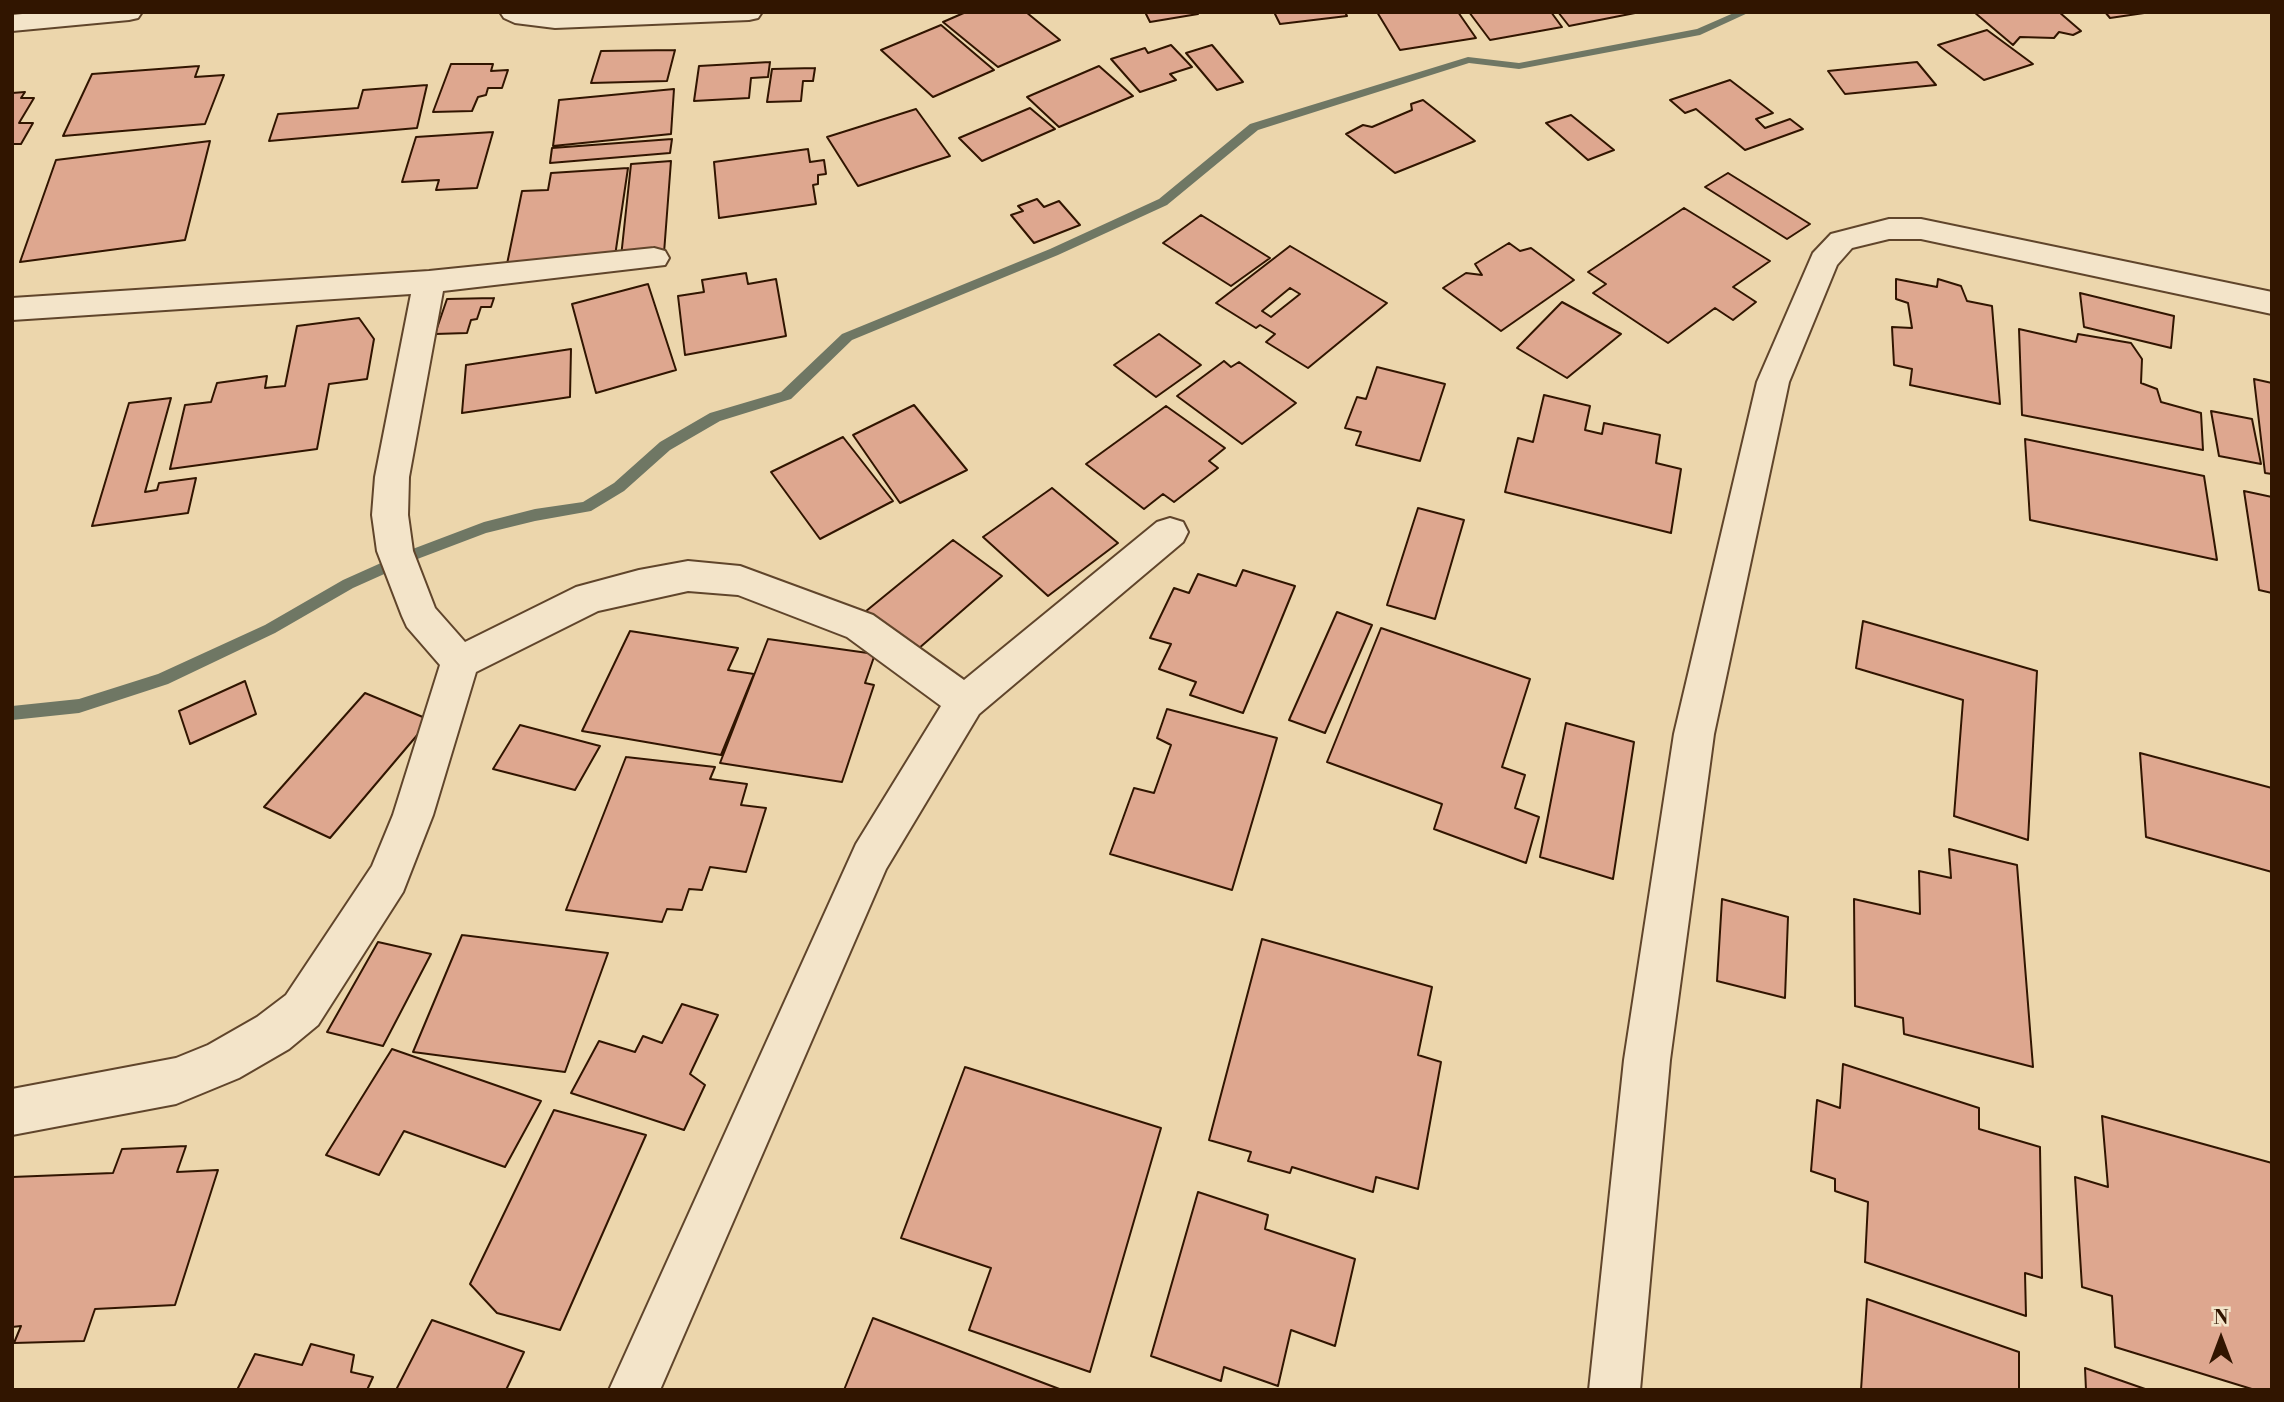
<!DOCTYPE html>
<html>
<head>
<meta charset="utf-8">
<style>
	body { margin:0 }
	#map { position:relative; width:2284px; height:1402px; overflow:hidden; background:#ecd6ac; font-family:"Libre Bodoni",serif }
	canvas { display:block }
	.frame { position:absolute; inset:0; border:14px solid #311500; pointer-events:none }
	.north { position:absolute; left:2186px; top:1304px; width:70px; height:70px; -webkit-text-stroke:5px #f3e4c9; paint-order:stroke; rotate:0deg; font-size:19px; font-weight:700; line-height:28px; text-align:center; color:#311500 }
	.north::after { content:''; display:block; margin:auto; width:24px; height:32px; background:#311500; clip-path:polygon(50% 0,100% 100%,50% 72%,0 100%) }
</style>
</head>
<body>
<div id="map">
<canvas width="2284" height="1402"></canvas>
<div class="frame"></div>
<div class="north">N</div>
</div>
<script>
const ctx = document.querySelector('canvas').getContext('2d');
ctx.lineJoin = 'round';
const poly = rows => new Path2D(rows.map(r => 'M' + r).join(''));
function paint(path, color) { ctx.fillStyle = color; ctx.fill(path, 'evenodd'); }
function trace(path, color, width, dash) { ctx.strokeStyle = color; ctx.lineWidth = width; ctx.lineCap = dash ? 'butt' : 'round'; ctx.setLineDash(dash || []); ctx.stroke(path); }
paint(poly([
	[1736,12,1750,12,1700,35,1519,69,1469,63,1258,130,1167,205,1058,255,852,340,791,399,720,421,670,450,624,491,591,511,535,521,486,533,420,558,353,588,275,633,168,684,79,713,12,720,12,706,79,699,158,674,265,625,343,580,410,550,484,522,535,509,583,502,614,483,660,442,710,413,781,392,842,334,1050,249,1159,199,1250,124,1468,57,1519,63,1697,29,1736,12]
]), '#6f7764');
const building = poly([
	[966,12,1026,12,1060,40,998,67,943,22,966,12],
	[1145,12,1197,12,1198,14,1150,22,1145,12],
	[1274,12,1345,12,1347,16,1280,24,1274,12],
	[1377,12,1458,12,1476,38,1400,50,1377,12],
	[1469,12,1551,12,1562,27,1490,40,1469,12],
	[1558,12,1634,12,1635,13,1569,26,1558,12],
	[1974,12,2059,12,2081,31,2073,35,2059,32,2054,38,2020,37,2013,45,1974,12],
	[2105,12,2151,12,2110,18,2105,12],
	[941,25,994,70,933,97,881,50,941,25],
	[1987,30,2033,64,1984,80,1938,45,1987,30],
	[1171,45,1192,67,1170,74,1176,80,1140,92,1111,59,1145,48,1148,53,1171,45],
	[1212,45,1243,82,1217,90,1186,53,1212,45],
	[675,50,667,81,591,83,601,51,675,50],
	[770,62,768,77,751,78,749,98,694,101,699,66,770,62],
	[1917,62,1936,85,1845,94,1828,71,1917,62],
	[451,64,493,64,491,71,508,70,502,88,488,88,486,95,478,97,472,111,433,112,451,64],
	[199,66,195,77,224,75,205,124,63,136,92,74,199,66],
	[1099,66,1133,96,1059,127,1027,97,1099,66],
	[815,68,813,81,803,81,801,101,767,102,772,69,815,68],
	[1730,80,1773,113,1756,119,1765,128,1790,119,1803,129,1745,150,1696,109,1685,113,1670,100,1730,80],
	[427,85,417,128,269,141,278,114,358,108,363,90,427,85],
	[674,89,671,134,553,146,559,100,674,89],
	[25,92,21,98,34,98,19,123,33,123,21,144,12,144,12,93,25,92],
	[1423,100,1475,141,1395,173,1346,134,1363,125,1372,127,1412,110,1411,104,1423,100],
	[1030,108,1055,129,982,161,959,138,1030,108],
	[916,109,950,156,858,186,827,137,916,109],
	[1571,115,1614,150,1588,160,1546,123,1571,115],
	[493,132,477,188,436,190,439,180,402,182,416,137,493,132],
	[672,139,670,153,550,163,552,148,672,139],
	[210,141,185,240,20,262,56,160,210,141],
	[808,149,810,162,824,160,826,174,818,175,818,184,813,185,816,204,719,218,714,162,808,149],
	[671,161,664,253,621,257,631,164,671,161],
	[628,168,615,256,507,264,522,191,548,190,551,173,628,168],
	[1728,173,1810,224,1787,239,1705,187,1728,173],
	[1037,199,1044,207,1059,201,1080,225,1034,243,1011,215,1023,211,1018,206,1037,199],
	[1684,208,1770,261,1733,287,1756,302,1733,320,1715,308,1668,343,1593,293,1606,284,1588,272,1684,208],
	[1201,215,1270,258,1231,286,1163,243,1201,215],
	[1509,243,1520,251,1531,248,1574,280,1501,331,1443,288,1466,273,1482,275,1475,264,1509,243],
	[1290,246,1387,303,1308,368,1266,342,1275,334,1260,325,1256,328,1216,303,1290,246],
	[1290,288,1300,294,1271,317,1262,311,1290,288],
	[746,273,748,284,776,279,786,336,685,355,678,296,704,292,702,280,746,273],
	[1896,279,1937,287,1938,279,1961,286,1967,301,1992,306,2000,404,1910,385,1912,369,1894,365,1892,327,1912,328,1908,303,1896,299,1896,279],
	[648,284,676,370,596,393,572,304,648,284],
	[2080,293,2174,316,2171,348,2084,327,2080,293],
	[494,298,491,307,481,307,477,319,471,320,467,333,435,334,447,299,494,298],
	[1562,302,1621,334,1567,378,1517,348,1562,302],
	[359,318,374,339,367,379,329,384,317,449,170,469,185,405,211,402,217,383,267,376,265,388,285,386,297,326,359,318],
	[2019,329,2076,342,2078,334,2131,343,2142,359,2141,383,2157,389,2161,402,2201,413,2203,450,2022,415,2019,329],
	[1159,334,1201,365,1156,397,1114,365,1159,334],
	[571,349,570,397,462,413,466,365,571,349],
	[1224,361,1231,367,1239,362,1296,403,1242,444,1177,396,1224,361],
	[1377,367,1445,384,1420,461,1356,445,1361,432,1345,428,1357,397,1366,399,1377,367],
	[2254,379,2272,383,2272,474,2265,473,2254,379],
	[1544,395,1590,406,1585,430,1602,434,1604,423,1660,435,1656,463,1681,469,1671,533,1505,492,1518,438,1533,442,1544,395],
	[171,398,145,492,157,490,159,483,196,478,188,513,92,526,129,403,171,398],
	[914,405,967,470,900,503,853,435,914,405],
	[1166,406,1225,448,1209,461,1218,468,1174,502,1163,494,1144,509,1086,464,1166,406],
	[2211,411,2252,419,2261,464,2219,456,2211,411],
	[843,437,893,501,820,539,771,472,843,437],
	[2025,439,2204,476,2217,560,2030,520,2025,439],
	[1052,488,1118,543,1048,596,983,537,1052,488],
	[2244,491,2272,497,2272,593,2259,590,2244,491],
	[1418,508,1464,520,1435,619,1387,605,1418,508],
	[953,540,1002,576,910,656,860,616,953,540],
	[1243,570,1295,586,1243,713,1190,695,1196,682,1159,669,1171,644,1150,638,1174,588,1189,593,1198,574,1236,586,1243,570],
	[1337,612,1372,625,1325,733,1289,720,1337,612],
	[1863,621,2037,671,2028,840,1954,816,1963,700,1856,668,1863,621],
	[1381,628,1530,679,1502,767,1525,775,1515,808,1539,817,1526,863,1434,829,1442,804,1327,762,1381,628],
	[630,631,738,648,728,670,754,674,721,755,582,731,630,631],
	[768,639,875,654,865,683,874,685,842,782,720,763,768,639],
	[245,681,256,714,190,744,179,711,245,681],
	[365,693,430,720,330,838,264,807,365,693],
	[1167,709,1277,738,1232,890,1110,854,1134,788,1154,793,1171,745,1157,738,1167,709],
	[1566,723,1634,742,1613,879,1540,857,1566,723],
	[520,725,600,746,575,790,493,769,520,725],
	[2140,753,2272,788,2272,872,2146,837,2140,753],
	[626,757,715,767,710,779,747,784,741,805,766,808,746,872,710,867,702,890,689,889,682,910,667,909,662,922,566,910,626,757],
	[1949,849,2017,865,2033,1067,1904,1034,1903,1018,1855,1006,1854,899,1920,914,1919,871,1951,878,1949,849],
	[1722,899,1788,917,1785,998,1717,981,1722,899],
	[462,935,608,953,565,1072,413,1052,462,935],
	[1262,939,1432,987,1418,1055,1441,1062,1418,1189,1376,1177,1373,1192,1292,1167,1290,1173,1248,1161,1251,1152,1209,1140,1262,939],
	[378,942,431,954,383,1046,327,1032,378,942],
	[682,1004,718,1015,690,1074,705,1085,684,1130,571,1093,599,1041,635,1052,643,1036,662,1043,682,1004],
	[392,1049,541,1101,505,1167,404,1131,379,1175,326,1155,392,1049],
	[1843,1064,1979,1108,1979,1129,2040,1147,2042,1278,2025,1273,2026,1316,1865,1262,1868,1202,1835,1191,1835,1179,1811,1171,1817,1100,1840,1108,1843,1064],
	[965,1067,1161,1128,1090,1372,969,1330,991,1268,901,1238,965,1067],
	[554,1110,646,1135,560,1330,497,1313,470,1284,554,1110],
	[2102,1116,2272,1163,2272,1390,2255,1390,2115,1347,2112,1296,2082,1287,2075,1177,2108,1187,2102,1116],
	[186,1146,177,1172,218,1170,175,1305,95,1309,84,1341,14,1343,21,1326,12,1327,12,1177,113,1173,122,1149,186,1146],
	[1198,1192,1268,1215,1265,1229,1355,1259,1335,1346,1291,1330,1278,1386,1224,1367,1221,1381,1151,1356,1198,1192],
	[1867,1299,2019,1352,2019,1390,1861,1390,1867,1299],
	[873,1318,1062,1390,844,1390,873,1318],
	[432,1320,524,1352,506,1390,396,1390,432,1320],
	[311,1344,354,1355,351,1372,373,1377,367,1390,237,1390,255,1354,302,1365,311,1344],
	[2085,1368,2148,1390,2086,1390,2085,1368]
]);
paint(building, '#dea78f');
trace(building, '#311500', 2);
const minor = poly([
	[43,12,142,12,138,18,129,20,12,31,12,15,43,12],
	[500,12,762,12,758,18,749,20,555,28,515,23,504,18,500,12],
	[1889,219,1921,219,2272,292,2272,314,1921,239,1889,239,1852,248,1837,265,1789,382,1714,734,1670,1060,1640,1390,1589,1390,1624,1060,1674,734,1757,382,1813,253,1831,234,1889,219],
	[654,248,665,251,669,258,665,265,443,291,409,477,408,515,413,551,435,608,465,642,576,587,639,570,688,561,740,566,873,615,964,680,1157,522,1170,518,1183,522,1188,532,1183,542,979,714,886,869,660,1390,609,1390,856,844,941,706,847,637,738,595,688,591,598,611,476,672,433,815,403,892,318,1025,289,1049,239,1078,176,1104,12,1135,12,1089,176,1058,208,1045,257,1017,286,995,372,866,393,815,440,665,407,627,402,616,377,551,372,515,375,477,411,294,12,320,12,298,429,271,654,248]
]);
trace(minor, '#60452b', 4);
paint(minor, '#f3e4c9');
</script>
</body>
</html>
